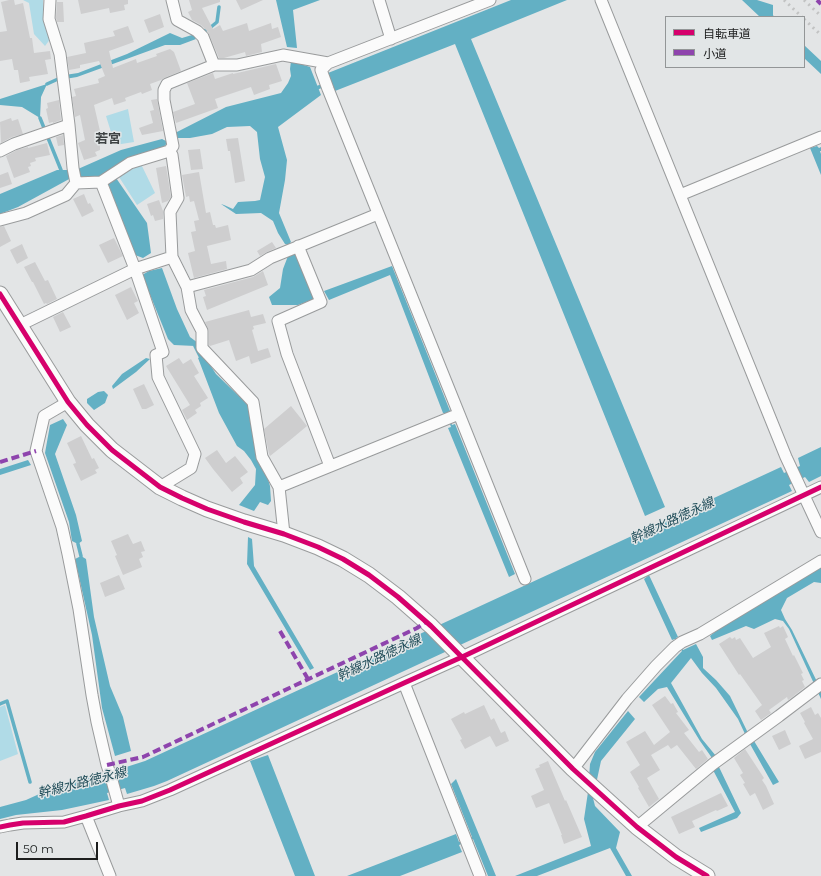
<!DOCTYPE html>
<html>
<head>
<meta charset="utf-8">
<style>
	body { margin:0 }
	#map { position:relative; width:821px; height:876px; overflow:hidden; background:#e3e5e6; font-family:Montserrat,"Noto Sans JP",sans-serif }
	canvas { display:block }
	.legend { position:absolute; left:665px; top:16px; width:140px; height:52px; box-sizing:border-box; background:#e2e6e7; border:1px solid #939697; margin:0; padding:5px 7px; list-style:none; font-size:12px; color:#1d1e1e }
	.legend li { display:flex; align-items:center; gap:8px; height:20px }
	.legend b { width:20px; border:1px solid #939697 }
	.scale { position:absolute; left:16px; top:842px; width:82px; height:18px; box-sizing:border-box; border:2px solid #1d1e1e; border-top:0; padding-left:5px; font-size:12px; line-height:14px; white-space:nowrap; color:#1d1e1e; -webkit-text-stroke:3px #e2e6e7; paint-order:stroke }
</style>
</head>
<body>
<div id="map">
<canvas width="821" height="876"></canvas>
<ul class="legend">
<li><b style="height:5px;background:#d6006c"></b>自転車道</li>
<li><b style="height:5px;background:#8e44ad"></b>小道</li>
</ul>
<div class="scale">50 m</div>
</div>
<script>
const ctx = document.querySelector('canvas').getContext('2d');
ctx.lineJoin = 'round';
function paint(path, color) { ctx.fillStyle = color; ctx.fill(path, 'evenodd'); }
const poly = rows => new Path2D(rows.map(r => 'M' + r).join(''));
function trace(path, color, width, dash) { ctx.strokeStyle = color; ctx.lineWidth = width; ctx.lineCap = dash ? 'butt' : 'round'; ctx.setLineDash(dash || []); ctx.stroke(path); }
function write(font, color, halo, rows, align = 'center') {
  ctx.font = font + ' Montserrat,"Noto Sans JP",sans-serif'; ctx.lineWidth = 3; ctx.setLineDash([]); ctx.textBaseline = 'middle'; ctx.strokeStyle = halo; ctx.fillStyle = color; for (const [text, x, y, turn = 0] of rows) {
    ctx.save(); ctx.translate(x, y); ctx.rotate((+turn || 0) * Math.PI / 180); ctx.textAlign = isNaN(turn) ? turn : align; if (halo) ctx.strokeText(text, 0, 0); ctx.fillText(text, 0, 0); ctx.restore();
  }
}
paint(poly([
	[23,0,43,0,43,15,51,38,45,46,34,34,29,3],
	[128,109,134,142,115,145,106,116],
	[141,164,155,193,137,205,119,177],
	[5,705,18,754,0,761,0,707]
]), '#b0dbe7');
paint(poly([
	[276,0,320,0,293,10,297,48,287,47],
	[511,0,567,0,471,39,665,507,645,516,455,44,335,91,328,73],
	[742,0,757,0,773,5,773,15,774,17,760,17],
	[170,33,182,38,192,35,196,39,180,45,165,45,77,77,65,79,65,75,78,73,127,54],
	[804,45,821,61,821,74,804,58],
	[291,61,310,67,321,95,278,127,287,160,285,180,279,213,291,242,288,245,285,244,278,233,273,221,261,213,236,214,221,204,224,205,233,209,238,202,255,201,260,200,265,177,260,159,257,132,250,126,227,127,212,134,190,138,176,138,175,133,226,107,281,93,288,83,291,76,290,69],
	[47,84,41,97,40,118,22,107,0,105,0,99],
	[162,139,168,142,162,149,103,176,80,177,78,169,121,150],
	[817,146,819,148,821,147,821,151,820,151,821,154,821,175,810,148],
	[57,170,71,170,71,178,18,207,0,214,0,194],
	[114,175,147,223,151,253,143,258,135,255,109,186,109,179],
	[292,254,298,254,314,299,298,305,272,305,269,297,280,288,283,269,288,256],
	[392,266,450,411,448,412,452,425,455,424,515,574,509,577,448,428,451,427,446,413,443,413,390,275,329,300,324,291],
	[162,268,177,309,190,337,198,343,195,346,174,345,168,339,142,275,149,271],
	[203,354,216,374,250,407,254,437,259,464,268,479,270,486,271,501,268,505,260,502,254,511,239,505,255,485,256,469,251,460,244,451,237,446,219,413,198,358],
	[146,358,150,359,136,372,113,389,112,386,122,374],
	[104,391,108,395,105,403,94,410,87,403,87,399,98,392],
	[63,419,67,425,55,454,76,515,82,541,78,544,72,541,69,522,45,453,50,425],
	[821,447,821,476,809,482,805,477,789,485,792,491,167,781,154,786,127,794,125,788,107,793,109,800,62,810,16,815,0,819,0,807,26,800,57,786,102,773,104,781,121,776,120,769,145,761,781,467,784,473,800,466,798,458],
	[28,460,31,465,0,475,0,469],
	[248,537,252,539,254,566,314,668,310,670,247,564],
	[81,556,86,559,94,617,110,686,123,717,131,751,115,756,102,708,92,635,75,559],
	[821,566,821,583,814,582,787,598,781,610,785,619,792,630,821,690,821,699,789,629,783,621,775,619,754,629,746,626,712,640,710,636,727,622],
	[649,575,678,637,676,638,683,650,696,644,703,657,703,668,716,680,730,696,748,733,745,734,738,719,716,688,702,673,691,658,671,683,702,739,716,756,712,758,700,741,667,687,658,689,644,702,639,697,682,651,675,639,672,640,644,579],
	[628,711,635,719,601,761,593,798,595,806,620,832,616,848,632,876,626,876,610,848,537,876,515,876,591,846,584,819,588,792,590,764,595,752],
	[754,741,779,782,773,785,750,744],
	[268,755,315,876,295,876,250,761],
	[719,767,741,813,737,818,701,832,699,828,735,812,713,770],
	[456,779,496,876,488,876,473,839,459,845,462,852,400,876,347,876,456,834,459,842,472,837,451,784]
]), '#63b0c4');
trace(poly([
	[194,37,211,27,217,22,219,7],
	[47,84,58,79,62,78],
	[314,89,332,82],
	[40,118,61,170],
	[195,346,200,356],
	[78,544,81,556],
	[0,704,7,701,30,782]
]), '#63b0c4', 3.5);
paint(poly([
	[9,0,14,0,15,5,23,3,30,38,32,38,34,53,50,51,51,59,45,60,48,74,29,77,30,81,20,83,18,70,14,70,12,59,0,61,0,32,7,31,1,2],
	[78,0,128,0,128,4,124,5,125,10,110,13,109,8,81,14],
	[189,0,220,0,220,2,202,8,213,29,220,25,223,31,247,23,249,31,271,23,272,29,278,27,281,37,261,44,262,52,246,56,245,52,224,58,219,58,208,32,201,25,192,20,188,12,192,10],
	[236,0,263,0,241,10],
	[57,2,63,2,64,22,57,22,56,18],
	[160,14,164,27,149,33,144,20],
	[128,26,134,42,109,51,113,68,136,59,137,63,157,56,156,54,170,49,174,52,181,71,164,78,161,80,150,84,152,90,142,94,141,92,125,98,126,101,114,105,112,98,94,105,100,131,100,150,95,152,97,156,84,160,78,143,85,140,80,115,75,117,72,97,76,96,74,89,99,83,98,79,105,76,99,61,80,65,80,68,69,70,67,57,86,53,84,43,115,36,113,31],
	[276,64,282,81,269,85,270,89,254,95,251,87,215,99,218,108,176,123,173,112,195,104,187,83,213,73,215,79,233,73,233,74],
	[157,99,163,131,142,135,139,128,153,123,150,111,154,110,151,100],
	[59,100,61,120,53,123,53,122,49,123,46,109,48,108,47,103],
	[11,118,12,121,18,119,23,134,12,137,1,143,0,122],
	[63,135,64,145,58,146,56,137],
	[238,138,245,181,235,183,230,151,228,151,226,139],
	[47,143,50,155,35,158,36,161,30,163,31,166,28,167,30,172,14,178,6,156,17,150,28,147,28,148],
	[200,149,203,169,191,170,188,150],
	[166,166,171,197,168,201,162,203,156,168],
	[8,172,12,184,0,188,0,175],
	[199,172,206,213,210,212,213,225,215,225,216,228,228,225,231,240,207,246,211,264,226,261,227,269,194,278,188,253,195,251,191,232,196,231,194,221,199,220,194,201,190,202,189,196,186,197,182,175],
	[84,194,88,204,90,203,94,211,82,217,73,199],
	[159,200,163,211,163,219,155,221,153,215,151,216,147,204],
	[4,226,11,241,0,247,0,227],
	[114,238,123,256,108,263,99,245],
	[272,242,276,248,267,252,260,256,257,251],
	[22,244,28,258,17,264,10,250],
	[35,262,45,281,48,280,57,299,47,304,46,303,44,304,33,282,32,282,24,267],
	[263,271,268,285,207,310,203,297,206,296,204,290,253,277],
	[131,287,138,301,134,303,139,313,127,320,115,295],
	[249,310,251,317,263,314,266,323,253,326,254,329,252,330,258,351,268,348,271,357,251,364,249,356,236,361,229,340,210,346,209,345,209,331,205,322],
	[63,312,71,327,60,332,53,317],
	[179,358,183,364,191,359,199,373,194,376,208,398,200,403,201,406,195,410,197,413,187,420,182,410,190,405,166,366],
	[144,384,154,405,146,409,142,409,133,389],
	[291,406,307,426,289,441,270,456,269,454,264,429],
	[81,436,92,459,94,458,99,468,95,470,97,473,81,481,73,464,76,463,75,460,67,443],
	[217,450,226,463,235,456,248,472,240,478,243,483,232,492,213,469,205,458],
	[128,534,133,544,141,541,145,551,141,552,143,557,139,559,142,567,123,575,115,556,117,555,111,541],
	[119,575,125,589,105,597,100,583],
	[779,626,780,628,783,626,788,637,785,639,793,656,794,655,803,673,801,674,804,680,802,681,805,687,791,698,788,700,787,697,769,710,771,713,761,720,755,711,762,705,740,674,739,675,719,644,730,637,732,639,735,637,736,640,740,638,753,658,771,647,764,633],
	[665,696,671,704,673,703,678,712,676,713,689,730,684,733,699,752,702,750,708,759,696,769,677,745,671,749,668,745,651,755,660,770,647,778,659,799,649,807,638,788,639,787,630,772,640,765,626,742,645,731,654,745,670,732,652,705],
	[484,705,491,720,494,718,501,733,505,731,509,741,496,747,490,736,465,749,460,740,462,739,451,719,464,712,465,714],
	[811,707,815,715,818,713,821,718,821,752,805,759,799,746,813,739,804,723,805,722,800,713],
	[785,730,791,744,779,750,772,736],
	[745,749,764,778,762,780,766,786,774,804,763,810,755,793,750,796,743,784,745,783,740,775,743,773,734,758],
	[548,761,565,801,566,800,582,837,564,844,561,835,562,835,549,803,536,808,531,796,544,790,535,769,540,767,539,765],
	[721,793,728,806,717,811,716,810,692,821,695,827,679,834,671,817]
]), '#cececf');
const street = poly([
	[50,0,49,19,60,54,69,125,73,168,76,183],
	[379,0,391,39],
	[601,0,786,457,821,532],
	[214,65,237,65,283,55,328,63],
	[0,151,14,144,69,125],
	[169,151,172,155,178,198,170,212,172,257,187,287,191,310,202,331,202,348,253,402,262,457,279,487],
	[680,195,821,137],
	[0,220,26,213,66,195,76,183,101,182],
	[298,246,321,302,278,321,287,354,330,466],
	[187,287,251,270,270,258,378,214],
	[20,325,135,269,172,257],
	[68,402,44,416,36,451,62,527,68,554,79,609,92,695,97,722,107,765,111,777,119,806],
	[459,414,525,579],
	[160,487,191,468,195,454,158,377,156,355,163,352,135,269,101,182,130,163,169,151,173,146,164,100,164,90,167,84,214,65,203,37,197,31,177,20,172,0],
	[284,534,279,487,459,414,328,89,321,70,328,63,490,0],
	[404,683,480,876],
	[573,769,627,699,656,666,675,647,682,642,700,634,821,561],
	[86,816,110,876],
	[0,827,10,825,23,823,64,822,86,816,119,806,142,801,170,790,404,683,462,657,821,487],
	[637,827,713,764,779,716,821,684]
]);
const secondary = poly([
	[0,294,68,402,87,425,112,450,160,487,182,498,207,509,244,522,284,534,318,547,343,559,369,575,398,597,431,626,573,769,637,827,676,857,707,876]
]);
trace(street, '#999b9c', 13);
trace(secondary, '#999b9c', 17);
trace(street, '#fbfbfb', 11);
trace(secondary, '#fbfbfb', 15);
trace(poly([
	[784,0,802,17],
	[804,0,821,16],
	[804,19,821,35]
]), '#c2c3c3', 3, [2, 4]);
trace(poly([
	[817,0,821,4],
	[0,462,36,451],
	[280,631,308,679],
	[107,765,143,757,417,628,426,622]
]), '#8e44ad', 4, [8, 4]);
trace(poly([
	[0,294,68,402,87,425,112,450,160,487,182,498,207,509,244,522,284,534,318,547,343,559,369,575,398,597,431,626,573,769,637,827,676,857,707,876],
	[0,827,10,825,23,823,64,822,86,816,119,806,142,801,170,790,404,683,462,657,821,487]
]), '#d6006c', 5);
write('bold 13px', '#3e4243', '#e2e6e7', [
	["若宮",108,139]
]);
write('italic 13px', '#1e4b57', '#e2e6e7', [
	["幹線水路徳永線",672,521,-25],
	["幹線水路徳永線",379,658,-25],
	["幹線水路徳永線",82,783,-14]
]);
</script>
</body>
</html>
